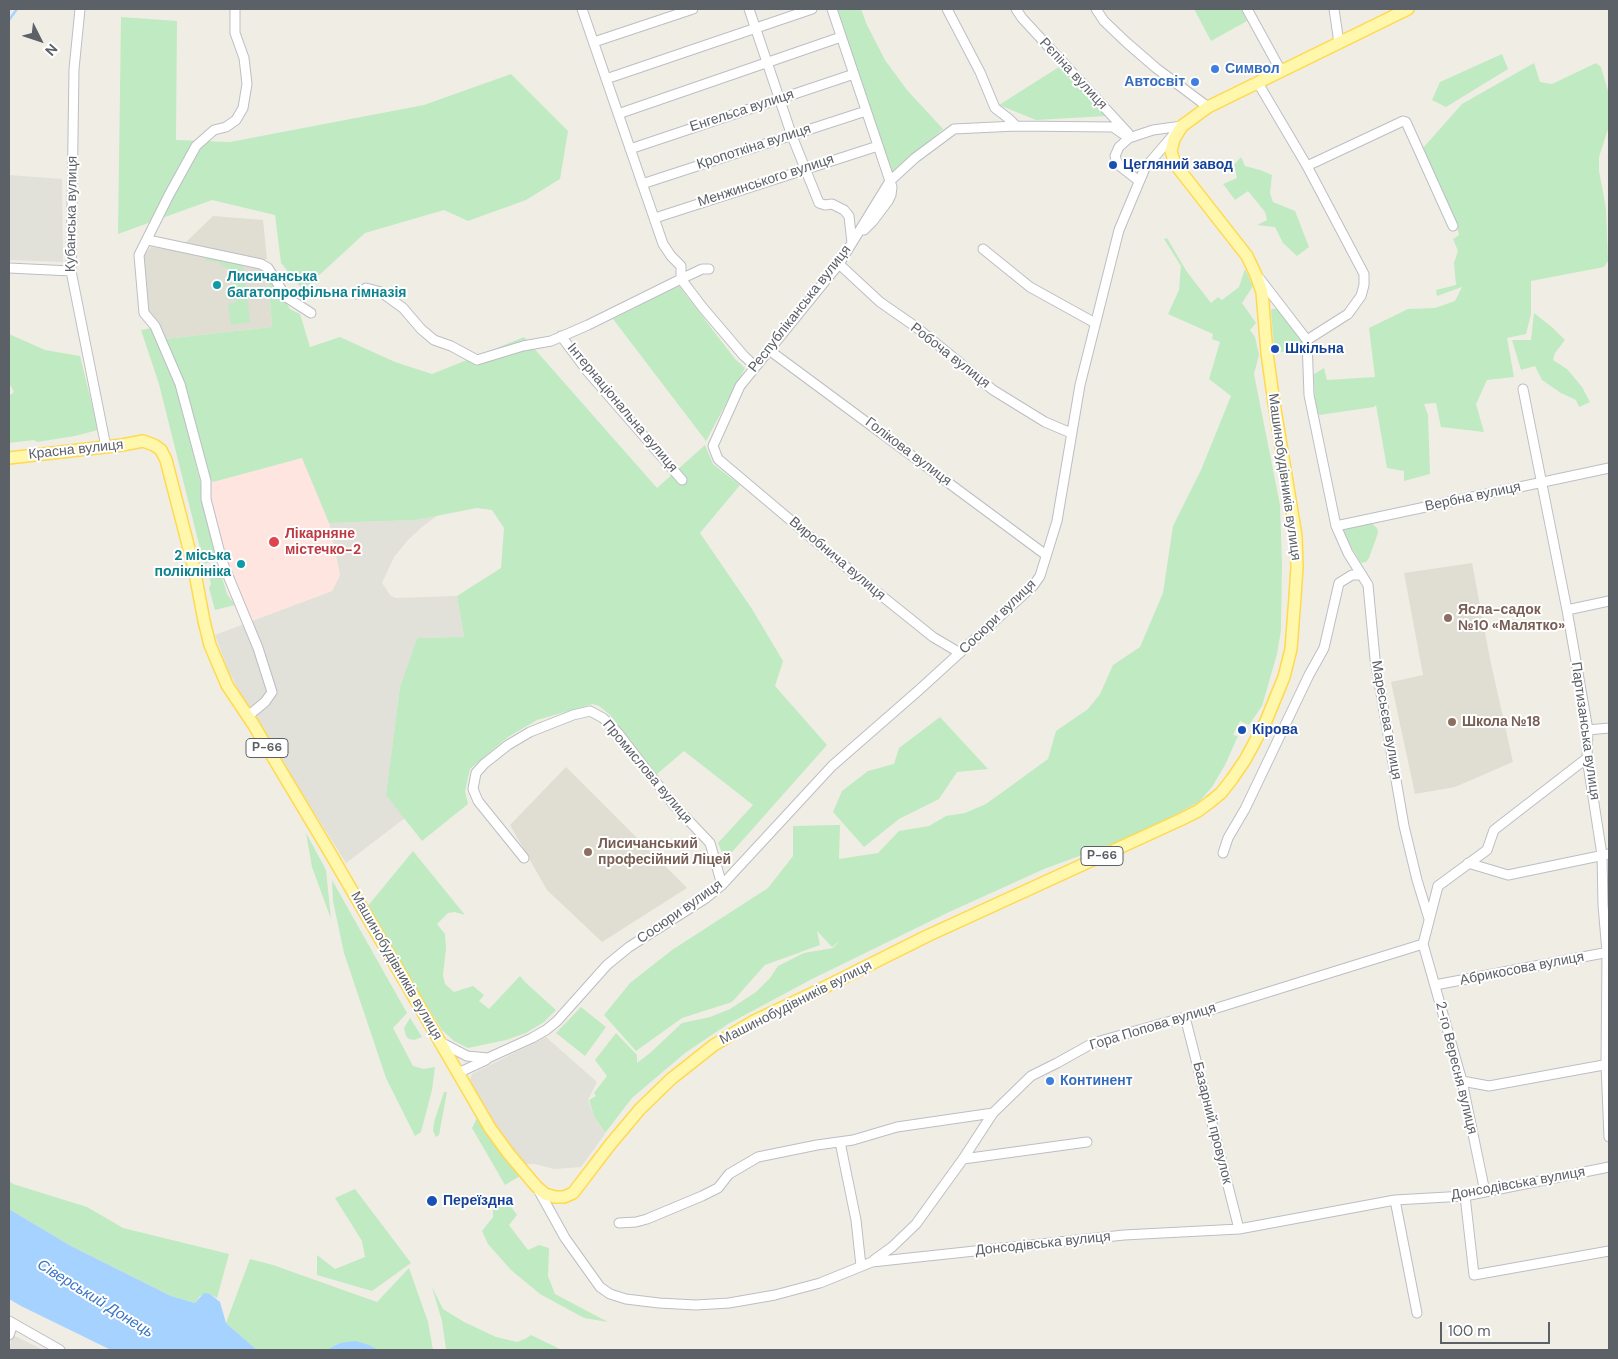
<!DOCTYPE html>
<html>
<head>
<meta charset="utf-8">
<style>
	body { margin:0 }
	#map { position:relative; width:1618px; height:1359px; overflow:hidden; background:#f0eee4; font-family:"DM Sans",sans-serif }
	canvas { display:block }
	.frame { position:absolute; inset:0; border:10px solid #5c6067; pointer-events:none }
	.north { position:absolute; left:15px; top:15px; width:50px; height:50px; -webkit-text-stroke:4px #fff; paint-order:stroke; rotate:131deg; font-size:14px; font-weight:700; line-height:20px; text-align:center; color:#5c6067 }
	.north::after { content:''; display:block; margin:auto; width:18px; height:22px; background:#5c6067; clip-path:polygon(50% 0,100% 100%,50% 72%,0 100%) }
	.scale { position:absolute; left:1440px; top:1322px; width:110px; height:22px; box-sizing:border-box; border:2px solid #5c6067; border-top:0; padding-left:6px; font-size:15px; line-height:18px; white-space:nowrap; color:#5c6067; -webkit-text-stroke:4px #fff; paint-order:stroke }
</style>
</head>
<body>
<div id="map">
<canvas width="1618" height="1359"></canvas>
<div class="frame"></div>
<div class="north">N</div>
<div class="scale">100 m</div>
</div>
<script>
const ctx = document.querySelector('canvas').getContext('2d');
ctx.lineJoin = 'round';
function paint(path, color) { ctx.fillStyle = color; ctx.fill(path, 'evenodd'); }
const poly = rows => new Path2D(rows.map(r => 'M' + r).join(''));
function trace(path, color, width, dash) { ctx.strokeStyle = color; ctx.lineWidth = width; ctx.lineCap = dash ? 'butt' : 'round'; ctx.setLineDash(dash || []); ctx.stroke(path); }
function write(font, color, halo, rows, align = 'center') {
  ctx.font = font + ' "DM Sans",sans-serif'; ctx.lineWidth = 4; ctx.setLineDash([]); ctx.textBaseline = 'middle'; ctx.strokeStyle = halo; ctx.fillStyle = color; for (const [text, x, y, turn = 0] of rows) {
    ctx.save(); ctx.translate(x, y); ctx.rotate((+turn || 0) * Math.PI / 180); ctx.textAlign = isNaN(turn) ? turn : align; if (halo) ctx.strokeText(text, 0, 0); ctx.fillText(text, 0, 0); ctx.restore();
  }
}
paint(poly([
	[9,175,62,179,63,262,9,260],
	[438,515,422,527,408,540,394,557,382,583,390,595,396,598,457,596,464,637,417,638,400,687,386,795,405,818,346,863,247,706,228,670,215,635,332,591,340,575,329,523,415,520],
	[546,1037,597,1082,588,1100,594,1116,605,1134,581,1167,554,1169,535,1164,522,1164,493,1126,468,1085,472,1074],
	[13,1335,43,1350,9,1350]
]), '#e1e0d9');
paint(poly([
	[213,216,263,220,267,259,261,261,268,273,272,327,165,339,148,311,143,256,151,247,185,252,184,244],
	[1472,563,1490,659,1513,762,1455,787,1415,794,1391,682,1423,675,1404,573],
	[566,767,687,888,602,942,547,890,510,825]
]), '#e0ded3');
paint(poly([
	[303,458,329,523,340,575,332,591,242,624,237,606,228,594,219,561,202,487,213,482]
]), '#fee5e0');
paint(poly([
	[827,9,861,9,867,25,885,60,907,90,943,129,886,178],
	[1194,9,1241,9,1247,21,1211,41],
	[121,17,177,21,176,140,230,142,424,105,511,74,568,131,560,179,526,200,468,221,444,210,365,233,303,290,281,263,275,215,212,200,118,234],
	[1502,54,1508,69,1446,107,1432,100,1440,82],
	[1534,63,1540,82,1552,84,1596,63,1601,67,1609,94,1609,126,1599,157,1599,171,1606,208,1608,261,1604,267,1531,281,1531,314,1526,334,1507,338,1514,377,1487,380,1476,404,1484,432,1441,427,1436,403,1424,404,1428,415,1430,474,1404,481,1404,471,1387,468,1376,405,1374,407,1319,415,1315,407,1314,374,1324,368,1327,380,1375,377,1369,328,1408,309,1435,308,1455,301,1462,287,1437,296,1436,290,1456,285,1454,263,1458,251,1453,239,1459,235,1456,222,1423,148,1462,104],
	[1059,67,1107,116,1036,120,999,105],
	[1241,157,1245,166,1260,170,1272,175,1270,193,1273,202,1295,211,1309,247,1297,256,1283,243,1275,227,1257,225,1267,220,1265,212,1248,191,1235,200,1223,184,1237,178,1234,165],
	[1167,238,1187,272,1211,303,1218,297,1222,300,1239,287,1245,269,1253,286,1242,303,1256,323,1250,330,1255,337,1259,355,1254,374,1280,505,1282,563,1281,630,1277,654,1262,706,1249,725,1240,721,1233,735,1238,736,1225,765,1212,787,1199,802,1139,834,1044,869,947,913,812,979,728,1024,685,1053,632,1098,605,1133,594,1116,589,1100,596,1096,594,1093,607,1076,595,1060,616,1033,637,1055,637,1063,650,1053,682,1023,710,1017,730,1009,756,992,770,978,778,966,804,953,833,948,840,940,832,947,817,931,820,945,765,965,732,1002,682,1018,636,1051,604,1015,630,983,672,950,768,888,793,856,793,826,840,825,839,859,878,853,899,831,929,826,946,816,965,813,986,804,1048,759,1056,731,1088,709,1100,694,1113,665,1140,647,1163,593,1173,526,1201,470,1231,396,1209,379,1220,342,1212,339,1213,334,1168,314,1179,290,1181,266,1164,239],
	[212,256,243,264,250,322,231,325,228,304,236,302,230,270,218,262,206,261,204,257],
	[268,273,290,309,300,314,310,347,340,337,395,362,432,374,524,337,657,488,705,445,713,464,740,485,700,533,752,609,783,661,775,686,827,745,725,860,718,843,753,805,684,751,657,774,609,714,599,706,593,704,537,720,508,737,470,769,465,791,468,804,422,841,386,795,400,687,417,638,464,637,457,596,501,568,504,528,492,510,477,508,415,520,329,523,302,458,213,482,209,478,165,339,272,327],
	[679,286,735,359,745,368,706,441,613,319],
	[1272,309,1277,309,1305,343,1306,350,1278,352,1278,345,1274,346,1271,311],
	[1534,313,1553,328,1565,340,1555,353,1553,360,1567,369,1582,387,1590,402,1579,407,1576,400,1561,393,1542,380,1535,366,1521,370,1512,340,1531,340],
	[152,328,175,381,202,489,205,511,217,560,204,564,159,384,141,330],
	[9,334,45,350,80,356,98,430,75,436,37,442,34,440,9,443,9,396,14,392,9,383],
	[1369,521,1377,528,1378,533,1369,558,1366,562,1361,563,1346,538,1343,528],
	[219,567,227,594,235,605,215,610,209,588,211,584,207,568],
	[940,717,988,769,957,772,939,799,899,819,864,847,833,812,842,791,868,771,894,764,899,748],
	[306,833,326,870,331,919,312,867],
	[413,851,465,915,455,912,448,913,437,924,445,934,446,949,443,975,445,984,454,992,473,986,484,995,479,1001,489,1009,520,976,525,982,556,1010,544,1022,526,1033,506,1040,468,1048,454,1041,442,1030,411,981,367,907],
	[332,880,407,1013,393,1028,413,1066,424,1069,435,1067,432,1090,421,1132,415,1136,386,1078,344,953,333,901],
	[581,1007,606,1027,585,1056,556,1033],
	[410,1018,422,1037,414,1040,409,1039,406,1036,404,1028],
	[444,1092,447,1092,439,1135,436,1137,433,1131,434,1122],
	[477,1118,500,1144,520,1176,505,1185,472,1128],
	[9,1181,13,1184,87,1207,123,1228,229,1254,217,1298,210,1294,200,1296,195,1303,171,1296,71,1246,9,1209],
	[355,1189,411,1263,372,1291,317,1275,317,1255,335,1269,365,1257,362,1241,335,1198],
	[509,1204,517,1215,509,1225,528,1250,539,1245,549,1248,548,1276,555,1294,608,1322,584,1318,540,1294,511,1270,488,1244,482,1231,493,1217,493,1205],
	[250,1259,273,1265,377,1302,409,1268,428,1322,433,1350,379,1350,369,1345,340,1343,326,1350,257,1350,226,1323],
	[432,1287,443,1309,464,1322,496,1337,517,1342,525,1339,531,1335,562,1350,446,1350,442,1321]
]), '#bfeac2');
paint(poly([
	[9,1209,71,1246,171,1296,195,1303,204,1293,210,1294,220,1302,226,1323,257,1350,111,1350,21,1306,9,1299],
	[356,1341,369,1345,379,1350,326,1350,340,1343]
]), '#a6d2ff');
trace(poly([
	[9,20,17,9]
]), '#a6d2ff', 2.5);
const minor = poly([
	[80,9,74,69,71,271,106,447],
	[235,9,235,33,244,58,247,84,243,108,236,120,226,127,214,130,196,146,169,195,139,255,144,313,155,326,180,384,206,481,206,499,222,561,258,648,272,692,265,702,248,716],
	[582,9,663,244,671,256,681,266,681,279,703,308,744,356,755,366],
	[749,9,792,136,819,203,825,205,832,204,844,210,849,216,852,243],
	[832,9,892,187,891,195,888,201,873,221,864,230],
	[947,9,980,72,995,108,1008,118,1016,126],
	[1016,9,1022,18,1128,133],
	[1096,9,1104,21,1126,42,1156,68,1208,107],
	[1247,9,1281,71],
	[1334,9,1339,43],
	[594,42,693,9],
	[606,79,812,9],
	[1258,83,1307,166,1364,274,1364,285,1361,296,1348,314,1307,340],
	[618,114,841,37],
	[630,149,854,74],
	[1307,166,1403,121,1406,122,1453,226],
	[1139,181,1121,167,1117,162,1115,156,1119,147,1129,138,1153,130,1182,126],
	[642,184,866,111],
	[655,218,878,146],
	[148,240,261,264,268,268,286,297,311,313],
	[983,249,1030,287,1095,323],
	[839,264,880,302,916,327,993,390,1045,422,1071,433],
	[9,268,71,271],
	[1260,279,1307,340],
	[356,294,366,288,381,292,403,308,421,329,434,340,451,346,477,360,523,346,551,341,588,325,681,279,702,269,709,269],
	[561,336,588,372,682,480],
	[1307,340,1309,395,1336,526,1348,553,1368,585,1375,659,1404,826,1417,880,1429,919],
	[769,350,1046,555],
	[1523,389,1567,610,1588,730,1587,758,1602,855,1603,905,1607,952,1606,1065,1609,1137],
	[1336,526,1609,468],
	[1567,610,1609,601],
	[960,653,933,637,852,572,718,459,713,446,740,386,839,264,890,181,915,158,954,129,1016,126,1113,127,1129,138],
	[1588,730,1609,728],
	[1223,853,1228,838,1245,809,1309,675,1324,648,1339,583,1352,575,1362,575],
	[524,858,478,801,473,789,476,773,484,764,508,745,530,732,573,715,590,711,603,718,618,733,673,804,710,843,722,885],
	[1468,863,1508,875,1609,854],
	[1423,944,1438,886,1487,850,1494,830,1587,758],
	[1423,944,1462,1081,1485,1192],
	[1435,985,1609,952],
	[1185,1017,1239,1229],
	[442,1043,467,1056,488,1058,532,1038,546,1030,557,1021,607,965,629,947,706,898,722,885,832,766,919,690,1033,586,1040,576,1057,521,1080,385,1119,230,1145,168,1175,133],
	[458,1073,486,1060],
	[1462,1081,1489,1086,1609,1064],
	[840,1142,856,1220,861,1266],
	[963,1159,1087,1142],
	[539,1191,565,1238,600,1287,610,1294,626,1299,659,1303,696,1305,729,1303,775,1295,820,1283,872,1262,1124,1235,1239,1229,1395,1200,1465,1196,1609,1167],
	[1465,1196,1474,1275,1609,1251],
	[1395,1200,1417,1313],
	[619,1223,636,1222,647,1219,702,1196,718,1188,729,1174,758,1157,817,1145,853,1140,897,1127,993,1113,1031,1076,1057,1063,1093,1043,1217,1008,1423,944],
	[874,1260,892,1247,916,1224,963,1159,993,1113],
	[9,1321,60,1350],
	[9,1335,13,1324]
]);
const major = poly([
	[9,458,122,445,143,441,154,445,161,450,166,460,194,568,204,621,210,645,227,685,253,724,329,851,490,1128,509,1154,536,1186,545,1194,555,1197,564,1197,573,1193,580,1184,609,1146,640,1109,671,1079,714,1045,754,1021,813,993,927,936,1180,820,1198,811,1210,802,1221,793,1232,779,1245,760,1266,721,1284,677,1291,649,1295,597,1297,567,1296,536,1274,403,1267,353,1262,292,1256,275,1247,256,1175,164,1171,151,1174,139,1182,126,1208,107,1408,9]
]);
trace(minor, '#bcbec5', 11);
trace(major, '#ffd94f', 14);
trace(minor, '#fff', 9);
trace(major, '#fff7ab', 11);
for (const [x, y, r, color] of [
	[1215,69,5,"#3f7fe0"],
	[1195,82,5,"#3f7fe0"],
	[1113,165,5,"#1a4fb4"],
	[217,285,5,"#0f9aa8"],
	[1275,349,5,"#1a4fb4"],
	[274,542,6,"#e0444e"],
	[241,564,5,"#0f9aa8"],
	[1448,618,5,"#8d6e63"],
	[1452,722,5,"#8d6e63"],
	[1242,730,5,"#1a4fb4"],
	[588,852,5,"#8d6e63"],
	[1050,1081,5,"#3f7fe0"],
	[432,1201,6,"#1a4fb4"]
]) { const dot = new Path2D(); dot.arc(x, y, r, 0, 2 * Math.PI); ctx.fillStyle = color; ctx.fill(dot); trace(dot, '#fff', 2); }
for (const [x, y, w] of [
	[267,748,42],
	[1102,856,42]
]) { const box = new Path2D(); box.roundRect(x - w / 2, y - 9.5, w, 19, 4); ctx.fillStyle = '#fff'; ctx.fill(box); trace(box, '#5c6067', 1); }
write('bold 12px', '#5c6067', null, [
	["Р-66",267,748],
	["Р-66",1102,856]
]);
write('bold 14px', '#366cbe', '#fff', [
	["Символ",1225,69],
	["Автосвіт",1185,82,"right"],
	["Континент",1060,1081]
], 'left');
write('14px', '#5c6067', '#fff', [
	["Рєпіна вулиця",1073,74,47],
	["Енгельса вулиця",742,111,-18],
	["Кропоткіна вулиця",754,147,-18],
	["Менжинського вулиця",766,181,-18],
	["Кубанська вулиця",72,214,-89],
	["Республіканська вулиця",800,309,-52],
	["Робоча вулиця",950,356,38],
	["Інтернаціональна вулиця",622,408,50],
	["Красна вулиця",76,450,-6],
	["Голікова вулиця",908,452,37],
	["Машинобудівників вулиця",1284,477,82],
	["Вербна вулиця",1473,497,-12],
	["Виробнича вулиця",837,559,40],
	["Сосюри вулиця",998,617,-44],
	["Маресьєва вулиця",1386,720,80],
	["Партизанська вулиця",1585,731,82],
	["Промислова вулиця",647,772,50],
	["Сосюри вулиця",680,912,-35],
	["Машинобудівників вулиця",396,966,60],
	["Абрикосова вулиця",1522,969,-11],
	["Машинобудівників вулиця",796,1003,-27],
	["Гора Попова вулиця",1153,1027,-17],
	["2-го Вересня вулиця",1456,1068,76],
	["Базарний провулок",1212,1123,76],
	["Донсодівська вулиця",1518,1184,-10],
	["Донсодівська вулиця",1043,1244,-6]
]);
write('bold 14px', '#164399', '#fff', [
	["Цегляний завод",1123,165],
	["Шкільна",1285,349],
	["Кірова",1252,730],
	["Переїздна",443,1201]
], 'left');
write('bold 14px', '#0d838f', '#fff', [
	["Лисичанська",227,277],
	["багатопрофільна гімназія",227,293],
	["2 міська",231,556,"right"],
	["поліклініка",231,572,"right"]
], 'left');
write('bold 14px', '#be3a42', '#fff', [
	["Лікарняне",285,534],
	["містечко-2",285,550]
], 'left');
write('bold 14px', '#785e54', '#fff', [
	["Ясла-садок",1458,610],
	["№10 «Малятко»",1458,626],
	["Школа №18",1462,722],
	["Лисичанський",598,844],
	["професійний Ліцей",598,860]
], 'left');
write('italic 15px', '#3a75c6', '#fff', [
	["Сіверський Донець",95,1299,32]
]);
</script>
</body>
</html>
